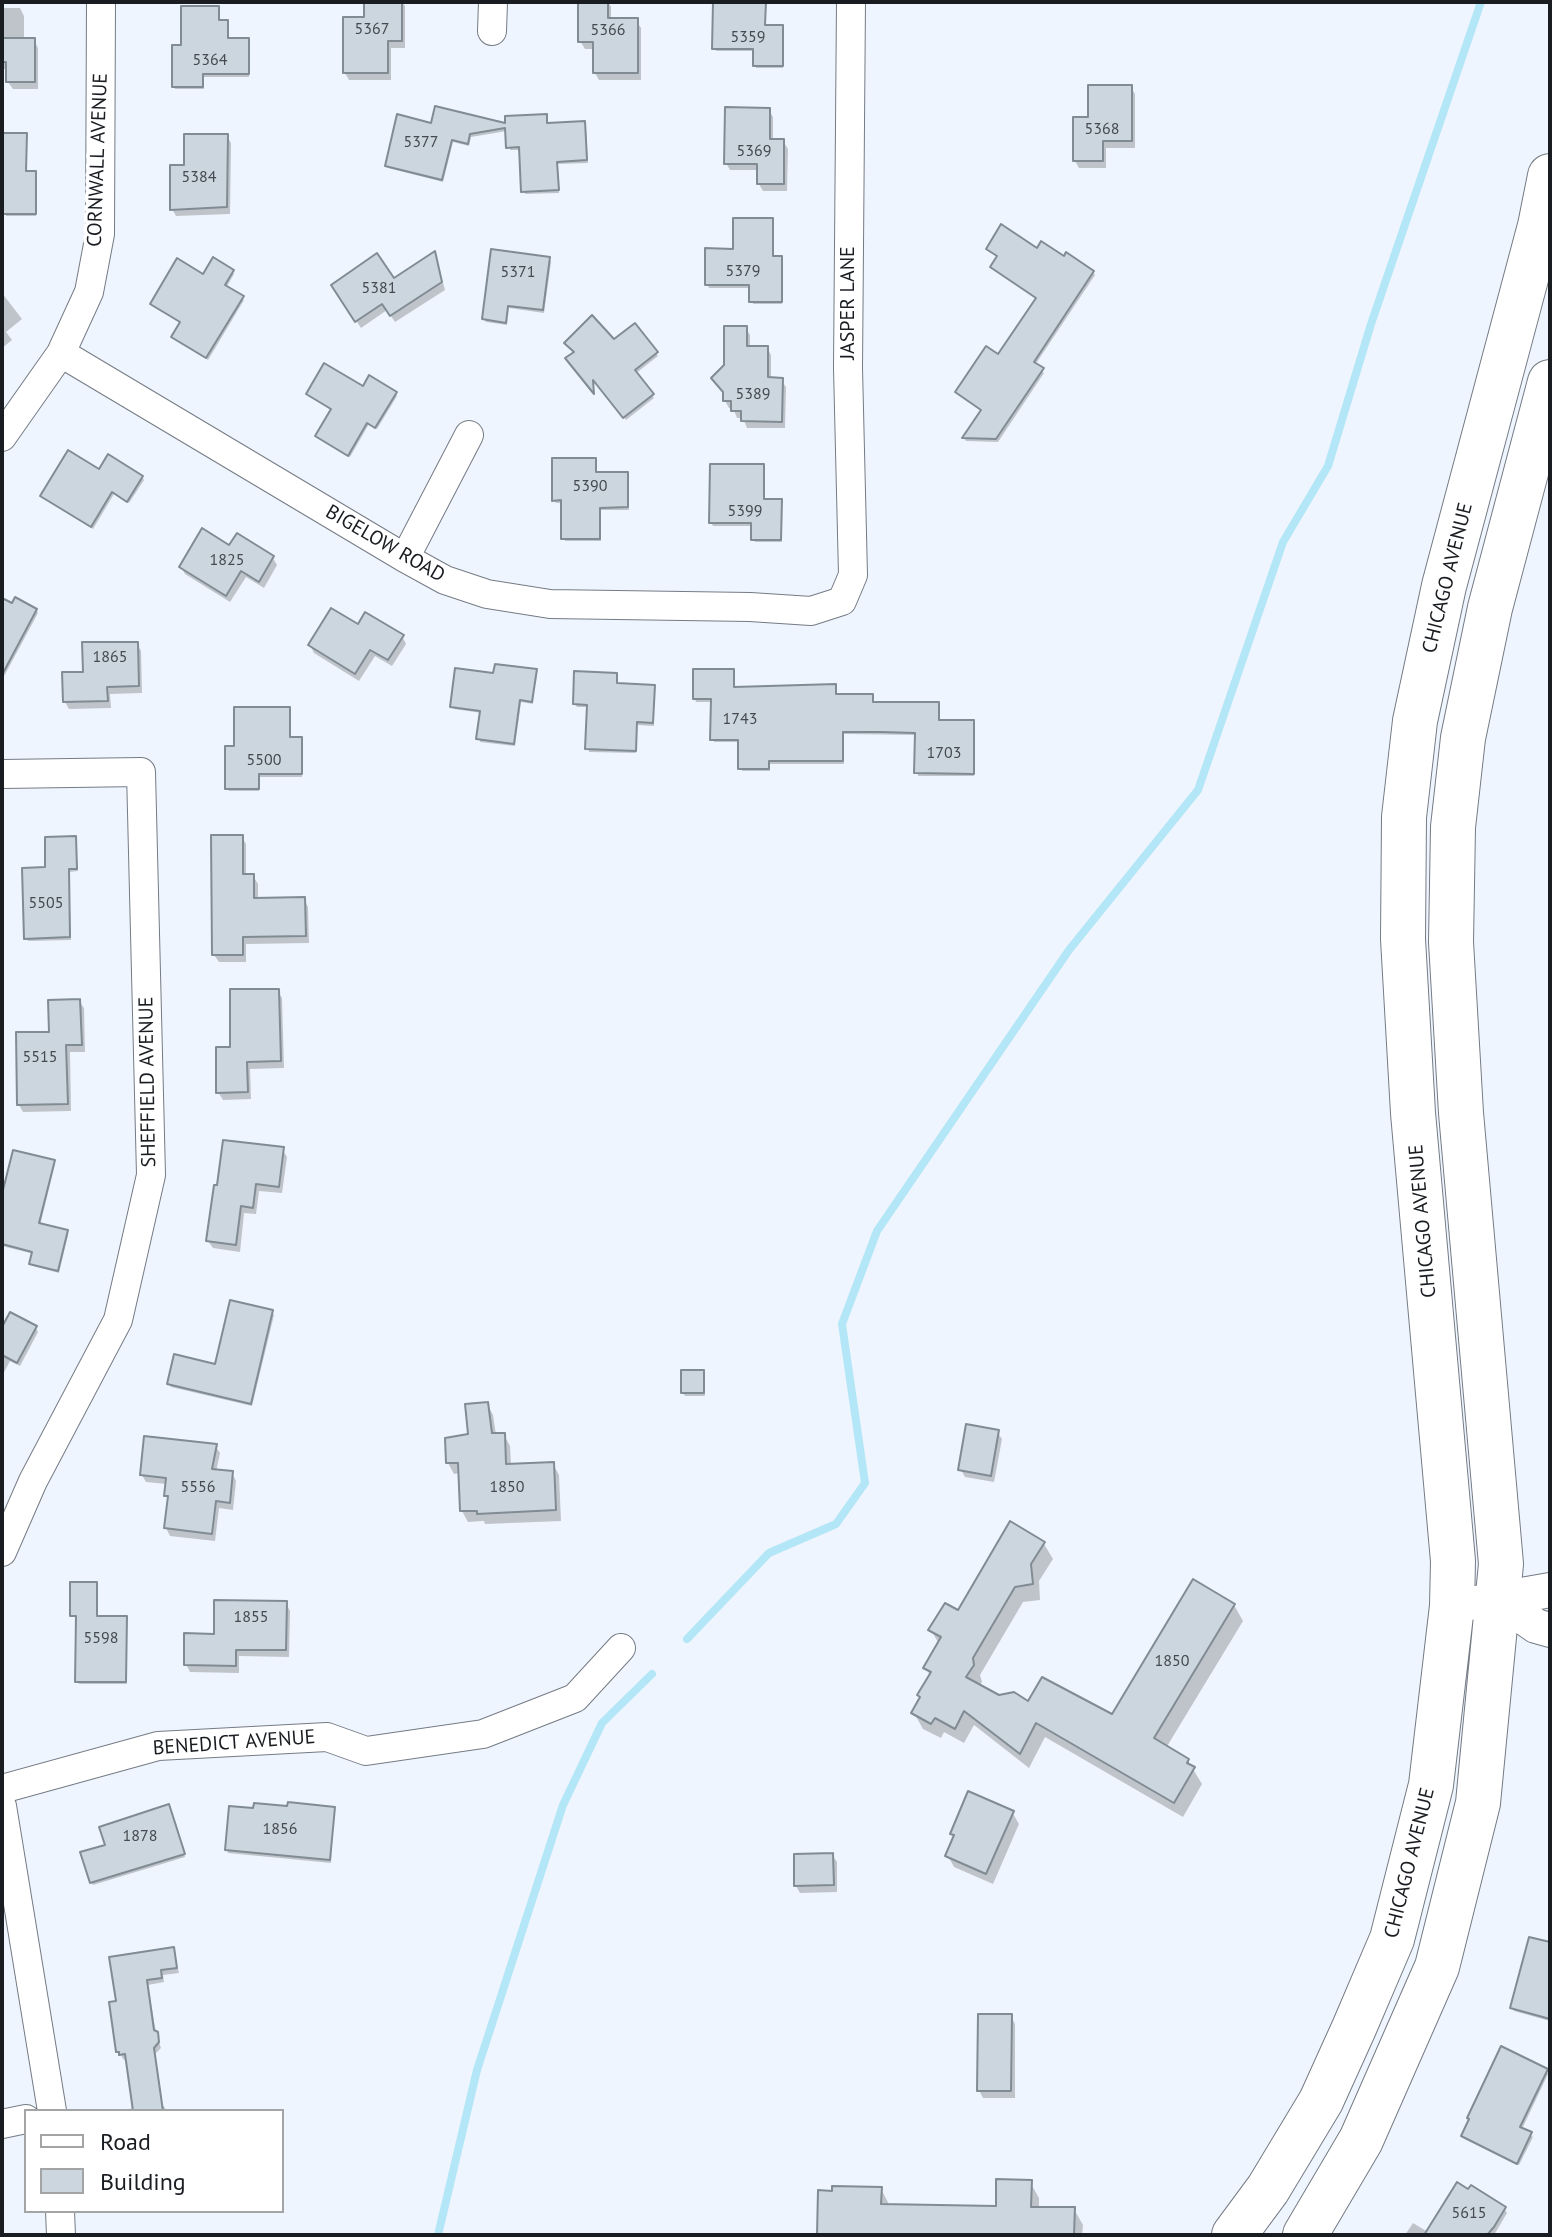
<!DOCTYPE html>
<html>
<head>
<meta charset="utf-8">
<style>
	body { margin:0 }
	#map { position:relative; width:1552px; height:2237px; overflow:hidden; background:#eff5fe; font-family:"PT Sans",sans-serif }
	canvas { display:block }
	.frame { position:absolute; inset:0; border:4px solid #191c20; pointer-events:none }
	.legend { position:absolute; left:24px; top:2109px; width:260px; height:104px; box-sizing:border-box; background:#fff; border:2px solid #a3a4a6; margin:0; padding:10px 14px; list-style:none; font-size:24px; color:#191c20 }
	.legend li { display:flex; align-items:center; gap:16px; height:40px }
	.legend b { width:40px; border:2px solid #a3a4a6 }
</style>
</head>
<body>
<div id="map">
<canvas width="1552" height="2237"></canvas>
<div class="frame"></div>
<ul class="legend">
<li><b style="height:10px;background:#fff"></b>Road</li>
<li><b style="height:22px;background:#cbd6de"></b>Building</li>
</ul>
</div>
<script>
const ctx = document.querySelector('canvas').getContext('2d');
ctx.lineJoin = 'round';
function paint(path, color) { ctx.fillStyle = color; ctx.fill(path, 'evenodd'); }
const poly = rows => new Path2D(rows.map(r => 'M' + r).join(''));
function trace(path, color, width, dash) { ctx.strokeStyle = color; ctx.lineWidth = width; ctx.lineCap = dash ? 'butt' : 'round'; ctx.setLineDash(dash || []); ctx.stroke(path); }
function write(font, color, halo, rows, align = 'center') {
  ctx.font = font + ' "PT Sans",sans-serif'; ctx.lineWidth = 7; ctx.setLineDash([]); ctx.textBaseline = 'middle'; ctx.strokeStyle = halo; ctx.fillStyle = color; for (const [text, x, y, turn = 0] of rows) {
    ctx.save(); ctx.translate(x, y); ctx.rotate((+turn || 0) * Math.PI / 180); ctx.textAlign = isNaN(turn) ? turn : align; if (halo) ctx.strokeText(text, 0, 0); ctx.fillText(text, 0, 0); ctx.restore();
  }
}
paint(poly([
	[366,2,402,2,405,6,405,48,391,48,391,80,349,80,345,73,366,19],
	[580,2,608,2,611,7,611,20,636,20,641,28,641,80,599,80,595,73,595,49,585,49,580,41],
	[715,2,766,2,766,27,782,27,784,30,783,68,756,68,755,51,716,51],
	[2,8,20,8,24,16,24,40,34,40,38,48,38,89,13,89,8,82,8,69,2,69],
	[218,8,220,22,227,22,229,25,228,40,247,40,249,43,249,77,204,77,204,89,175,89,174,86,183,47],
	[1131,87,1135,94,1135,148,1106,148,1106,168,1079,168,1075,161,1090,119],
	[769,110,773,117,773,141,783,141,788,149,787,191,763,191,759,184,759,170,730,170,726,163],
	[546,116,548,125,584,123,586,126,588,163,558,164,559,193,525,194,521,150,510,150,507,131,471,137,469,146,453,142,443,182,388,168,387,165,432,125,507,125],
	[2,135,26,135,27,138,27,173,35,173,36,176,36,216,6,216,5,213,5,203,2,203],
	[227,136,231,143,230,214,176,216,172,209,186,167],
	[772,220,773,258,781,258,782,262,782,304,753,304,751,288,709,288,707,284,735,251],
	[988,249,1037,251,1093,272,1095,275,1035,365,1044,373,998,442,966,441,964,438,983,411,958,393,999,357,1037,299,994,270,993,267,999,258],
	[435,254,445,290,395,322,387,310,361,328,337,292,393,281],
	[549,259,551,262,544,313,509,308,507,325,486,322,484,319],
	[232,271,234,274,226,288,244,300,208,360,175,340,173,337,182,324,152,304,204,276],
	[2,293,22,319,6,332,12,340,2,348],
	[746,328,750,335,750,348,767,348,771,355,771,379,781,380,786,387,785,428,747,428,743,418,737,418,733,408,729,408,725,401,726,365],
	[614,342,656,353,658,356,635,374,654,398,626,420,594,379,594,393,569,362],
	[395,393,397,396,377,429,369,424,350,457,317,436,332,411,308,394],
	[594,460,596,474,627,474,629,510,600,510,601,541,565,541,563,503,556,503,554,500],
	[763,466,765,501,780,501,782,504,782,542,755,542,753,526,713,526,711,523],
	[99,472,142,477,144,480,129,503,114,494,93,529,44,499],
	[237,536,273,558,277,565,264,588,246,577,230,602,185,574,181,567,230,548],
	[2,601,36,610,38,613,2,680],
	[358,627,402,636,406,644,392,666,375,656,359,681,314,653,310,645],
	[137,644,141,651,142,693,110,694,111,708,69,709,65,702,85,674],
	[535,671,533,704,521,702,515,746,480,742,482,713,454,709,452,706,495,675],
	[733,671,735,689,835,686,837,696,872,696,874,704,938,704,939,722,973,722,975,725,974,776,918,776,917,735,844,734,844,764,770,764,770,771,742,771,740,742,714,742,713,702,696,702,695,699],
	[616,675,618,685,654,687,654,726,637,725,636,753,589,752,589,707,577,707,575,704],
	[289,709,291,739,301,739,303,742,302,777,259,777,259,791,229,791,227,788],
	[242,837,246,844,246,876,253,876,258,884,258,900,304,899,308,907,309,943,246,944,246,962,219,962,214,955],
	[75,838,78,871,69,872,71,940,28,941,26,938,47,869],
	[277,991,282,998,284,1068,250,1069,251,1099,223,1100,218,1092,232,1049],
	[79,1001,84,1008,85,1052,70,1052,71,1111,23,1112,19,1105,51,1034],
	[282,1149,287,1157,282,1193,259,1191,256,1214,244,1213,240,1252,213,1248,208,1241],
	[54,1161,55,1164,40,1226,66,1232,68,1235,59,1273,33,1266,34,1254,2,1246,2,1198],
	[272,1312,274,1315,252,1406,171,1387,169,1384,217,1366],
	[35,1327,38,1332,20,1366,10,1361,2,1376,2,1331],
	[703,1372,705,1396,685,1396,683,1393],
	[487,1404,493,1415,496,1435,504,1435,510,1446,511,1465,553,1464,559,1475,561,1521,485,1524,484,1521,468,1522,462,1511,460,1473,454,1474,448,1463,470,1436],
	[997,1432,1002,1439,994,1482,965,1477,961,1470],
	[215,1446,220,1453,216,1472,232,1473,236,1481,233,1510,219,1508,215,1541,170,1536,166,1528,169,1500,166,1495,167,1484,146,1482,142,1475],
	[1044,1544,1053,1559,1039,1581,1040,1600,1023,1602,980,1675,982,1682,979,1686,999,1697,1113,1717,1234,1605,1243,1621,1166,1748,1188,1761,1202,1784,1183,1817,1045,1737,1029,1768,974,1725,964,1743,944,1732,941,1738,923,1729,914,1713,931,1677,926,1668,939,1644,931,1630,958,1613],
	[96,1584,98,1618,125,1618,127,1621,127,1684,79,1684,77,1681,78,1618,72,1615],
	[286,1603,290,1611,289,1657,239,1656,239,1673,190,1672,186,1664,216,1636],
	[334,1808,331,1863,228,1853,227,1850],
	[170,1809,185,1857,93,1885,91,1882,107,1846],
	[1012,1812,1019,1824,993,1884,954,1867,948,1856,955,1839,952,1834],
	[832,1855,837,1862,837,1892,800,1893,796,1886],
	[1550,1945,1550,2021,1514,2011,1512,2008],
	[173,1949,179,1973,163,1975,164,1982,148,1985,156,2033,161,2048,155,2054,162,2104,167,2111,117,2111,135,2108,128,2059,124,2060,118,2051,118,2003],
	[1011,2016,1015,2024,1015,2098,983,2098,979,2090],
	[1547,2071,1548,2074,1522,2129,1533,2137,1519,2165,1465,2139,1463,2136],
	[1030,2182,1039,2198,1039,2209,1074,2209,1083,2225,1082,2235,819,2235,834,2193,881,2189,890,2206,998,2208],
	[1504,2208,1507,2213,1494,2235,1405,2235,1413,2223,1428,2232]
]), '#0003');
trace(poly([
	[687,1639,769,1553,836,1524,865,1483,842,1324,877,1231,1069,950,1198,790,1283,542,1328,466,1371,324,1481,2],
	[438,2235,477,2070,563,1805,602,1723,652,1674]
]), '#b3e6f6', 8);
const building = poly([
	[364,2,402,2,402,41,388,41,388,73,343,73,343,17,364,17,364,2],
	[578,2,608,2,608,18,638,18,638,73,593,73,593,42,578,42,578,2],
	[713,2,766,2,765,25,783,25,783,66,753,66,753,49,712,49,713,2],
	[181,6,219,6,219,20,228,20,228,38,249,38,249,74,203,74,203,87,172,87,172,45,181,45,181,6],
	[2,38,35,38,35,82,6,82,6,62,2,62,2,38],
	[1088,85,1132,85,1132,141,1103,141,1103,161,1073,161,1073,117,1088,117,1088,85],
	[435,106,505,123,505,116,547,114,547,123,585,121,587,160,557,162,559,190,521,192,519,147,506,148,505,128,470,134,468,144,452,140,442,180,385,166,397,114,431,123,435,106],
	[725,107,770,108,770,139,784,139,784,184,757,184,757,164,724,164,725,107],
	[2,133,27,133,26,171,36,171,36,214,3,214,2,133],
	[184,134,228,134,227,207,170,210,170,165,184,165,184,134],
	[733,218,773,218,773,256,782,256,782,302,749,302,749,285,705,285,705,248,733,249,733,218],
	[1001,224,1037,248,1041,241,1064,256,1066,252,1094,271,1034,362,1044,368,996,439,962,438,981,410,955,392,986,346,998,354,1036,298,990,267,997,256,986,249,1001,224],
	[491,249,550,257,543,310,508,306,506,323,482,319,491,249],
	[435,251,442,282,390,316,382,304,355,322,331,285,377,253,394,278,435,251],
	[213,257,234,270,225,285,244,296,206,358,171,337,180,322,150,304,177,258,203,274,213,257],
	[592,315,614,339,635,323,658,352,635,370,654,394,623,418,593,380,594,394,565,358,574,352,564,343,592,315],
	[724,326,747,326,747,346,768,346,768,377,783,378,782,422,741,421,741,411,731,411,731,401,723,401,723,392,711,378,724,365,724,326],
	[324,363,363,386,369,375,397,392,375,428,367,423,348,456,315,436,331,409,306,394,324,363],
	[68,450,99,469,108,454,143,476,127,502,112,492,91,527,40,496,68,450],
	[552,458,596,458,596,472,628,472,628,507,600,508,600,539,561,539,561,500,552,501,552,458],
	[710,464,764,464,764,499,782,499,781,540,751,540,751,523,709,523,710,464],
	[202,528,229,545,237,533,274,556,259,582,241,571,226,596,179,567,202,528],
	[15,597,37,609,2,675,2,598,12,603,15,597],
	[331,608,358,624,365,612,404,635,388,660,370,650,355,674,308,645,331,608],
	[82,642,138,642,139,686,107,687,108,701,63,702,62,672,83,672,82,642],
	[495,664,537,669,532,702,520,700,514,744,476,739,480,711,450,707,455,668,493,673,495,664],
	[693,669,734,669,734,687,836,684,836,694,873,694,873,702,939,702,939,720,974,720,974,774,914,773,915,733,881,732,843,732,843,761,769,761,769,769,738,769,738,740,710,740,711,699,693,699,693,669],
	[574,671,617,673,617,683,655,685,653,723,637,722,636,751,585,749,587,705,573,704,574,671],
	[234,707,290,707,290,737,302,737,302,774,259,774,259,789,225,789,225,746,234,746,234,707],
	[211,835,243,835,243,874,254,874,254,898,305,897,306,936,243,937,243,955,212,955,211,835],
	[76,836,77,869,69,869,70,937,24,939,22,868,45,867,45,837,76,836],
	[230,989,279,989,281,1061,247,1062,248,1092,216,1093,216,1047,230,1047,230,989],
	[80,999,82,1045,66,1045,68,1104,17,1105,16,1032,49,1032,48,1000,80,999],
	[223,1140,284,1147,279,1187,256,1184,253,1208,241,1206,236,1245,206,1241,214,1185,217,1185,223,1140],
	[13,1150,55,1160,39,1223,68,1230,58,1271,29,1264,32,1252,2,1244,2,1194,13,1150],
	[230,1300,273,1310,251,1404,167,1384,174,1354,215,1364,230,1300],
	[10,1312,37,1326,17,1363,2,1355,2,1327,10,1312],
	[681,1370,704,1370,704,1393,681,1393,681,1370],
	[488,1402,492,1433,505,1433,506,1464,554,1462,556,1510,477,1514,477,1511,460,1511,458,1463,446,1463,445,1438,468,1434,465,1404,488,1402],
	[966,1424,999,1430,991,1476,958,1470,966,1424],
	[144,1436,217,1444,212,1469,233,1471,230,1503,216,1501,212,1534,164,1528,168,1496,164,1496,166,1478,140,1475,144,1436],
	[1010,1521,1045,1542,1031,1564,1033,1584,1015,1587,973,1658,974,1665,966,1677,999,1695,1014,1692,1028,1701,1042,1677,1112,1714,1193,1579,1235,1604,1154,1738,1189,1759,1187,1763,1195,1767,1174,1803,1036,1723,1020,1754,964,1711,955,1729,935,1718,931,1724,911,1713,920,1697,917,1695,931,1672,923,1668,941,1637,928,1630,945,1603,958,1610,1010,1521],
	[70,1582,97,1582,97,1616,127,1616,126,1682,75,1682,76,1616,70,1616,70,1582],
	[214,1600,287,1601,286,1650,236,1650,236,1666,184,1665,184,1633,214,1634,214,1600],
	[968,1791,1014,1811,986,1874,945,1856,954,1835,950,1834,968,1791],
	[288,1802,335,1807,330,1860,225,1850,229,1806,253,1808,254,1803,287,1806,288,1802],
	[169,1804,185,1854,90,1883,80,1852,105,1845,99,1827,169,1804],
	[833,1853,834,1885,794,1886,794,1854,833,1853],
	[1529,1937,1550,1942,1550,2019,1510,2008,1529,1937],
	[174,1947,177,1968,161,1970,162,1978,147,1980,154,2030,158,2032,159,2042,154,2048,163,2111,133,2111,125,2054,119,2055,119,2052,116,2052,109,2002,116,2001,109,1957,174,1947],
	[978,2014,1012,2014,1011,2091,977,2091,978,2014],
	[1501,2046,1548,2069,1520,2127,1532,2132,1517,2164,1461,2136,1469,2119,1467,2118,1501,2046],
	[996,2179,1032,2180,1031,2207,1075,2207,1074,2235,817,2235,818,2190,832,2191,832,2186,882,2187,881,2204,996,2206,996,2179],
	[1457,2182,1468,2189,1471,2185,1506,2207,1494,2227,1487,2235,1424,2235,1457,2182]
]);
paint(building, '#cbd6de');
trace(building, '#818b93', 2);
const minor = poly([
	[492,31,493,2],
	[61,353,405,558,445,580,487,594,550,604,750,607,811,611,842,601,853,575,848,368,851,2],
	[2,437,61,353,89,292,100,234,101,2],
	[405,558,469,435],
	[2,774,141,772,151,1175,118,1320,33,1481,2,1552],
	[2,1789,158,1746,327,1737,366,1751,483,1734,575,1698,621,1648],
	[2,1806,52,2111],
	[2,2124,26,2119],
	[60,2211,61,2235]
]);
const tertiary = poly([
	[1499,1600,1536,1626,1550,1630],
	[1476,1603,1550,1590]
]);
const primary = poly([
	[1234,2235,1268,2189,1321,2101,1354,2028,1392,1939,1431,1785,1452,1606,1453,1561,1413,1113,1403,939,1404,817,1415,721,1444,586,1540,226,1550,176],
	[1305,2235,1361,2140,1437,1967,1478,1803,1501,1564,1461,1113,1451,942,1453,827,1463,738,1490,608,1550,382]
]);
trace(minor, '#757b84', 30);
trace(tertiary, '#757b84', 36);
trace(primary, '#757b84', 46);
trace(minor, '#fff', 28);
trace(tertiary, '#fff', 34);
trace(primary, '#fff', 44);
write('16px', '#464a50', null, [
	["5367",372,29],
	["5366",608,30],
	["5359",748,37],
	["5364",210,60],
	["5368",1102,129],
	["5377",421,142],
	["5369",754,151],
	["5384",199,177],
	["5379",743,271],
	["5371",518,272],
	["5381",379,288],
	["5389",753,394],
	["5390",590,486],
	["5399",745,511],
	["1825",227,560],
	["1865",110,657],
	["1743",740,719],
	["1703",944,753],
	["5500",264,760],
	["5505",46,903],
	["5515",40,1057],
	["5556",198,1487],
	["1850",507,1487],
	["1855",251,1617],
	["5598",101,1638],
	["1850",1172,1661],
	["1856",280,1829],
	["1878",140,1836],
	["5615",1469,2213]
]);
write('20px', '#191c20', '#fff', [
	["CORNWALL AVENUE",98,160,-88],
	["JASPER LANE",848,303,-90],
	["BIGELOW ROAD",385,544,30],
	["CHICAGO AVENUE",1448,578,-76],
	["SHEFFIELD AVENUE",148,1082,-91],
	["CHICAGO AVENUE",1423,1221,-95],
	["BENEDICT AVENUE",234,1743,-4],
	["CHICAGO AVENUE",1410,1863,-76]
]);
</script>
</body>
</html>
